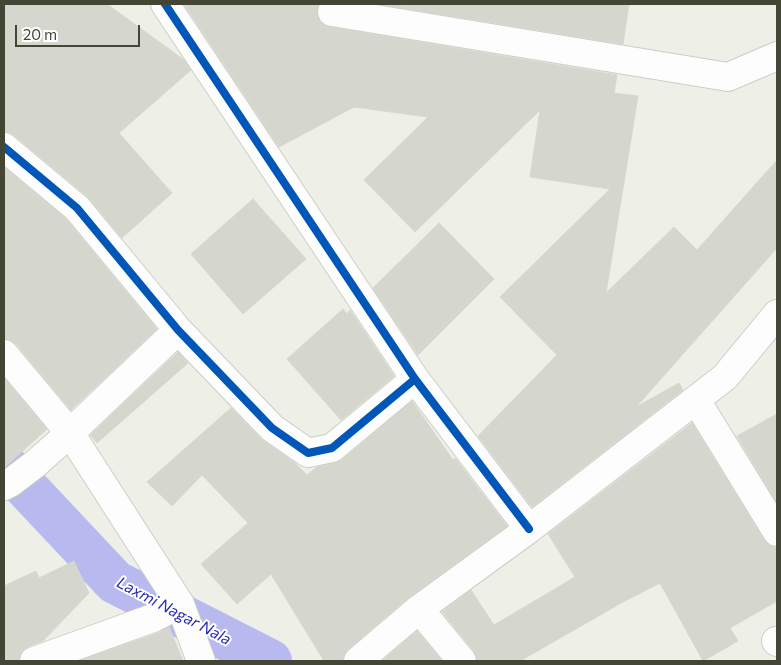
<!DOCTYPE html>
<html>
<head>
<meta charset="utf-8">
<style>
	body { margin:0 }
	#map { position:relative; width:781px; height:665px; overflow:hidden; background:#eef0e8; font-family:Commissioner,sans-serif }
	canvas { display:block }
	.frame { position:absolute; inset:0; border:5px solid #434635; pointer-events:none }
	.scale { position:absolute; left:15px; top:25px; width:125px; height:22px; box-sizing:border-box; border:2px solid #434635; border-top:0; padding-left:6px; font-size:15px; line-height:18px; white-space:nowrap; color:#434635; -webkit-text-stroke:4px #fff; paint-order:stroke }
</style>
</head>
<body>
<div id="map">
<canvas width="781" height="665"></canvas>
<div class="frame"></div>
<div class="scale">20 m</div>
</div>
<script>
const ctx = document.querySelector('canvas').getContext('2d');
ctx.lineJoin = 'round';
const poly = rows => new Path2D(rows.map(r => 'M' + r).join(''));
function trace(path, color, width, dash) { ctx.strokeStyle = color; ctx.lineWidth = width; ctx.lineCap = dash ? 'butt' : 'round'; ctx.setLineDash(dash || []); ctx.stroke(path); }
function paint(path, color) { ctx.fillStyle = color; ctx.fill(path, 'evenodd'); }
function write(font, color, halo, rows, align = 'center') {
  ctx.font = font + ' Commissioner,sans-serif'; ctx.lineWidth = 4; ctx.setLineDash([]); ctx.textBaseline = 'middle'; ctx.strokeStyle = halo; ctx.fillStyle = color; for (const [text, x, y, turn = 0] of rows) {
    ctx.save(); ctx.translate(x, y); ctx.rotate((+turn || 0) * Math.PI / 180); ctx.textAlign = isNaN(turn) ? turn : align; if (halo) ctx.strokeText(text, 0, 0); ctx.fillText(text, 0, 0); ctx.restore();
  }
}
trace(poly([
	[4,464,115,582,270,661]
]), '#b7b9ef', 44);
const building = poly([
	[4,4,107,4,184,60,191,70,119,133,172,193,122,238,87,196,14,135,7,132,4,132,4,4],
	[184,4,319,4,317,10,318,18,323,24,329,27,617,75,614,93,638,96,606,293,674,227,697,250,777,160,777,248,636,407,679,383,683,390,532,507,478,436,557,355,500,297,610,189,530,177,540,110,415,232,364,180,428,117,354,107,279,147,184,4],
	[378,4,629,4,623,44,378,4],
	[4,167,66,219,157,329,71,410,16,344,10,340,4,339,4,167],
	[253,199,306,259,243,314,191,254,253,199],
	[439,223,494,279,418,355,373,288,439,223],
	[343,309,347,314,350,310,394,376,341,420,287,359,343,309],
	[178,352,188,363,97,443,90,435,178,352],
	[4,378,47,429,4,468,4,378],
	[412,401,453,460,455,458,507,526,409,597,348,649,344,655,343,661,324,661,271,574,237,604,201,564,248,523,202,475,172,506,147,482,231,408,261,439,295,463,307,475,317,467,335,463,342,460,412,401],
	[777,414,777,503,737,436,777,414],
	[692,423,764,540,769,545,777,548,777,601,730,628,738,641,703,661,660,583,623,602,520,661,477,661,477,658,474,651,442,612,471,590,494,625,575,577,548,534,692,423],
	[74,561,89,593,43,641,29,646,22,651,19,658,19,661,4,661,4,586,36,571,39,578,74,561],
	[169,627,183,661,79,661,158,633,169,627],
	[417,631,442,661,382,661,417,631]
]);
paint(building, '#d5d7ce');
trace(building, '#d6d8ce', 1);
const street = poly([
	[165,4,415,379,529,529],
	[332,12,728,77,777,56],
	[4,147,77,208,178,330,272,428,308,453,332,448,415,379],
	[4,354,70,433,180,604,201,661],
	[696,400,777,532],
	[4,486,10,483,35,464,70,433,178,330],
	[419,609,462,661],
	[776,641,777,642],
	[34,661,153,618,180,604],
	[358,661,419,609,529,529,725,377,777,314]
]);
trace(street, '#cccec6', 30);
trace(street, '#fcfdfc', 28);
trace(poly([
	[165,4,415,379,529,529],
	[4,147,77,208,178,330,272,428,308,453,332,448,415,379]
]), '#0057b8', 8);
write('italic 16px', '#2b2db5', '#fff', [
	["Laxmi Nagar Nala",174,611,28]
]);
</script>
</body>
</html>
